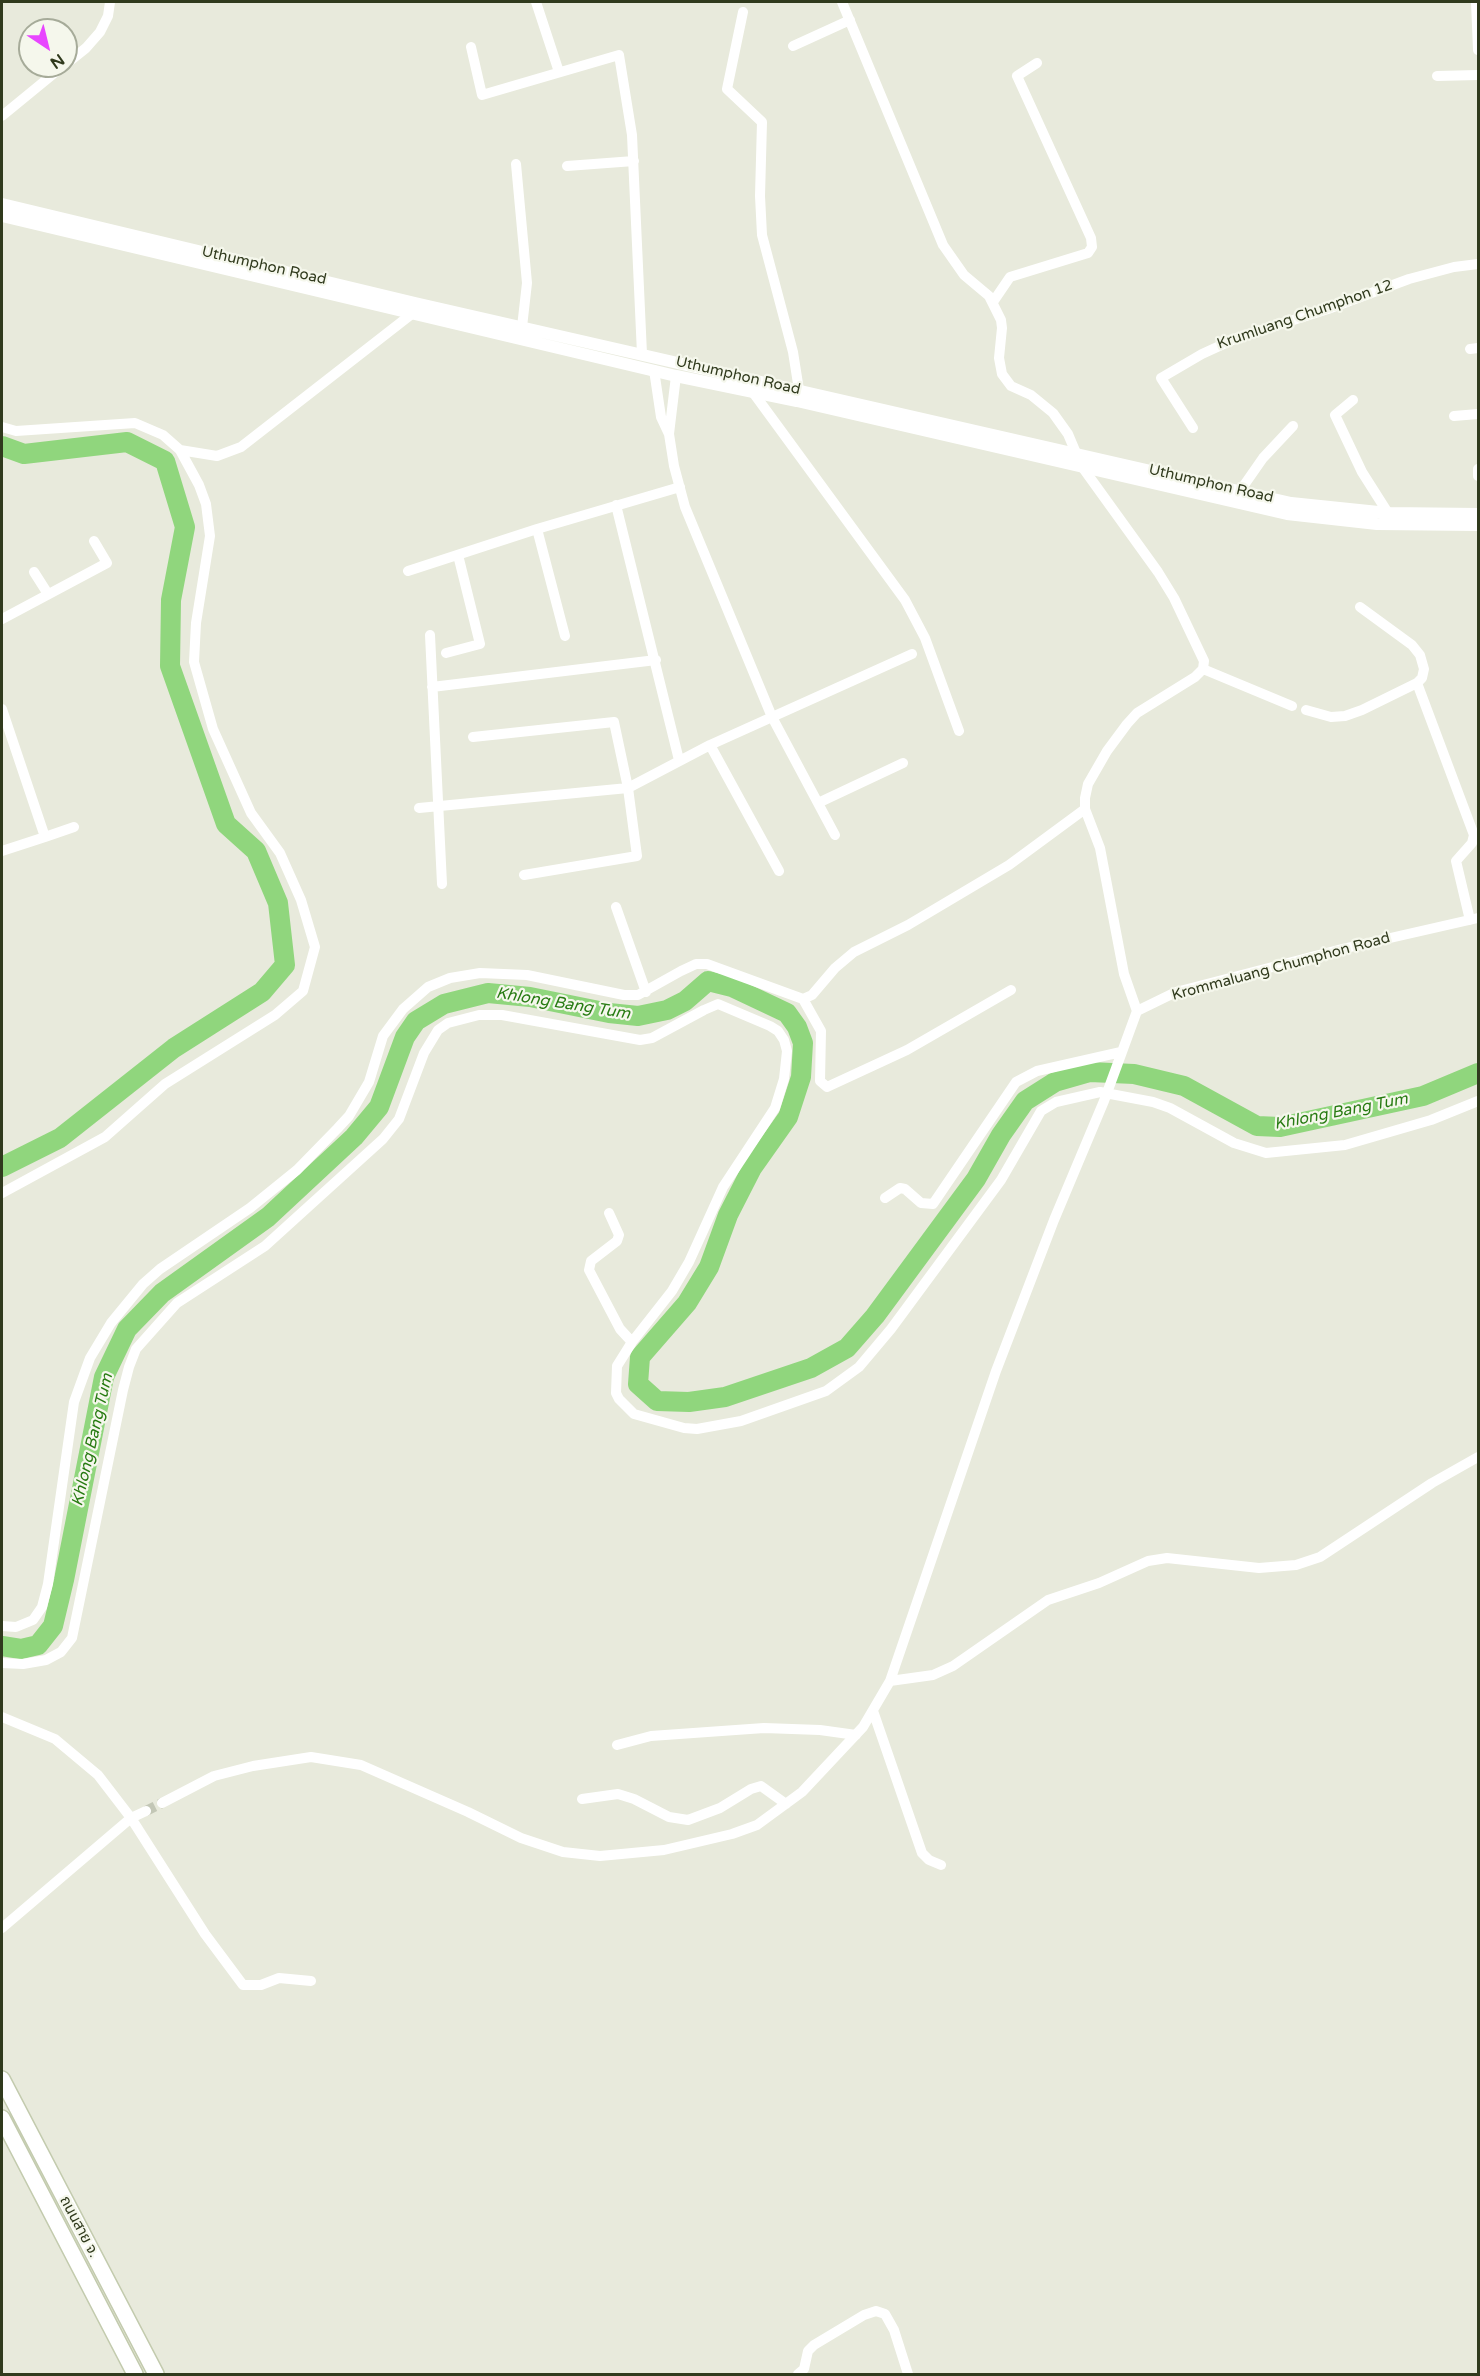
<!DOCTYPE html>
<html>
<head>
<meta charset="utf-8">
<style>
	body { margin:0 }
	#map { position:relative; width:1480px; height:2376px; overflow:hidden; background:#e8eadc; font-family:"Varela Round",sans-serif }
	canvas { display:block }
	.frame { position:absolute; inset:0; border:3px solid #303a1d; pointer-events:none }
	.north { position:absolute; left:18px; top:18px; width:60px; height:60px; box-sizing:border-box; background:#f5f7ec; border:2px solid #a6ab99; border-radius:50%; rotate:145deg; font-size:16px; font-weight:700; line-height:24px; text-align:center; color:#303a1d }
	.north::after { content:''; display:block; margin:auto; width:21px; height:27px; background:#e845ff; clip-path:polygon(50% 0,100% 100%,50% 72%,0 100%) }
</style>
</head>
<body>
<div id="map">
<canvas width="1480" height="2376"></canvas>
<div class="frame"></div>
<div class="north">N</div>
</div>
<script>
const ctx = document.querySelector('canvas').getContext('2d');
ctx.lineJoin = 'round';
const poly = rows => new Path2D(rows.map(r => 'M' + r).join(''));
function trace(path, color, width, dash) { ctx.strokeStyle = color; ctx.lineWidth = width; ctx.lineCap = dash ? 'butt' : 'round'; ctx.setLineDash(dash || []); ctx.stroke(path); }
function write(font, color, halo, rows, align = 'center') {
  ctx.font = font + ' "Varela Round","Noto Sans Thai",sans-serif'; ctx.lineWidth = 4.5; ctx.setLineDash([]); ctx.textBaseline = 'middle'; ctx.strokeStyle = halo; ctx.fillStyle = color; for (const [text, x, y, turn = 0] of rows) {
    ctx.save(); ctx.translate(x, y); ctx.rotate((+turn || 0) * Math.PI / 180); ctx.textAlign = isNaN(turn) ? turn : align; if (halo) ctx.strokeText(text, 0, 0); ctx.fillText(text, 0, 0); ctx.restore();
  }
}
trace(poly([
	[2,446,24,454,127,442,165,461,185,527,171,600,170,666,226,824,256,851,278,903,285,965,262,992,174,1048,60,1138,2,1167],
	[2,1646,21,1649,38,1645,53,1626,64,1580,104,1377,127,1329,162,1293,268,1217,354,1137,379,1107,405,1037,416,1021,444,1004,488,993,530,997,609,1013,638,1016,667,1010,685,1001,708,981,732,987,787,1013,797,1027,803,1043,801,1077,788,1117,752,1168,728,1215,709,1267,687,1303,640,1357,638,1384,657,1401,689,1402,725,1397,811,1368,847,1348,875,1316,976,1179,1001,1135,1025,1101,1055,1082,1090,1072,1134,1074,1184,1086,1257,1126,1280,1127,1423,1096,1478,1073]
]), '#90d67d', 20);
trace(poly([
	[146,1811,162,1803]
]), '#c3c7b6', 10, [10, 5]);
const secondary = poly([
	[2,2079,156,2374],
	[2,2118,135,2374]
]);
trace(secondary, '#c3cbae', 18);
trace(poly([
	[536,2,559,72],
	[842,2,943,245,964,275,989,296,1001,320,1002,328,999,358,1002,374,1011,386,1031,395,1053,413,1068,434,1076,453],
	[1476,2,1478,50],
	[743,12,727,89,762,122,760,196,762,235,793,352,799,390],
	[793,46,850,20],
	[471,47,482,95,619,55,632,135,642,354],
	[66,64,86,48,100,32,108,16,110,2],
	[1437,76,1478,75],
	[2,116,63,66],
	[516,164,527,283,522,327],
	[567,166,634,161],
	[993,302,1010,277,1088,253,1092,247,1091,238,1017,76,1037,63],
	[1470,349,1478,348],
	[654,370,661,417,669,434,674,466,685,507,772,717,835,835],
	[752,391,905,600,925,638,959,731],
	[1353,400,1335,415,1362,472,1388,513],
	[1454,416,1478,414],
	[2,427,16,431,135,423,163,435,180,450,199,485,206,504,210,536,196,623,194,662,213,729,251,813,280,853,301,900,315,947,303,991,275,1015,165,1084,105,1137,2,1193],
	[1193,428,1161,378,1202,354,1237,338,1328,309,1409,279,1454,267,1478,264],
	[669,434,676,376],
	[180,450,217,456,241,447,413,313],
	[1083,468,1158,572,1174,598,1204,661,1203,669,1195,677,1137,713,1127,724,1107,751,1088,784,1085,798,1085,809,1100,848,1124,974,1137,1011],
	[1478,469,1478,476],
	[1240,491,1263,458,1293,426],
	[616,505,679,760],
	[537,529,565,636],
	[408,571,537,529,680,487],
	[34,572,48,594],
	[2,619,107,563,94,541],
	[430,635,442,884],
	[446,653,480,644,458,555],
	[1203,669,1292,706],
	[1417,683,1474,835,1472,843,1456,861,1470,920],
	[432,687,656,660],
	[2,709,45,837,2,851],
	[1306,710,1331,717,1345,716,1362,710,1417,683,1422,678,1424,669,1420,655,1412,645,1360,607],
	[473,737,614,722,628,788,637,856,524,875],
	[710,745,779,871],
	[818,803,903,763],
	[419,808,628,788,710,745,912,654],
	[45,837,74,827],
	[616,907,646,992],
	[803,999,821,1031,820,1081,827,1087,907,1050,1011,990],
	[885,1198,900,1188,905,1189,921,1203,933,1204,1016,1082,1037,1071,1121,1052],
	[609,1213,619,1235,617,1241,591,1261,589,1270,620,1329,632,1342],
	[2,1626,16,1627,33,1620,42,1607,48,1584,74,1402,90,1358,111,1323,143,1284,160,1269,250,1208,297,1170,337,1129,349,1116,369,1082,383,1036,403,1009,428,987,450,978,480,973,527,975,624,995,638,995,681,971,696,964,707,964,803,999,812,995,835,968,854,952,908,925,1009,865,1085,809],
	[2,1663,23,1664,46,1660,61,1652,72,1638,123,1390,129,1367,136,1349,177,1303,265,1246,383,1139,399,1119,424,1053,438,1030,448,1023,479,1015,502,1015,640,1040,652,1038,704,1010,718,1004,770,1026,778,1031,784,1040,787,1051,784,1079,775,1108,723,1187,689,1262,672,1291,632,1342,617,1366,616,1393,619,1399,634,1414,684,1428,697,1429,741,1421,826,1391,859,1367,891,1329,1001,1180,1041,1111,1056,1102,1100,1092,1153,1102,1170,1108,1234,1143,1266,1153,1345,1145,1431,1120,1478,1101],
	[890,1681,933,1675,953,1666,1048,1600,1099,1583,1148,1561,1167,1558,1259,1568,1296,1565,1320,1557,1432,1483,1478,1457],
	[873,1711,922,1853,929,1860,941,1865],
	[2,1717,55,1739,98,1775,131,1818,205,1934,243,1985,261,1985,279,1978,311,1981],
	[617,1745,651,1736,764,1728,820,1730,856,1735],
	[582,1799,618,1794,634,1799,669,1817,688,1820,720,1808,751,1789,761,1786,786,1804],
	[162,1803,214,1776,253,1766,311,1757,361,1765,468,1812,521,1838,563,1852,600,1856,664,1850,732,1834,757,1825,802,1792,863,1727,890,1681,996,1371,1054,1220,1104,1101,1137,1011,1176,992,1342,949,1478,918],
	[2,1928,131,1818,146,1811],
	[798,2374,804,2369,808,2351,814,2345,864,2315,876,2311,885,2314,894,2330,908,2374]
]), '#fff', 10);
trace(poly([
	[2,204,415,303,1291,503,1388,513,1478,514],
	[2,216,676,376,797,401,1287,514,1377,524,1478,525]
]), '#fff', 12);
trace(secondary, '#fff', 15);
write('15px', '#303a1d', '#f5f7ec', [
	["Uthumphon Road",264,266,13],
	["Krumluang Chumphon 12",1305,315,-19],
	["Uthumphon Road",738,376,13],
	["Uthumphon Road",1211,484,13],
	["Krommaluang Chumphon Road",1281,967,-15],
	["ถนนสาย จ.",79,2227,62]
]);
write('italic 16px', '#277b12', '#f5f7ec', [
	["Khlong Bang Tum",563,1004,9],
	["Khlong Bang Tum",1341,1112,-11],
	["Khlong Bang Tum",93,1440,-77]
]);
</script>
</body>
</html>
